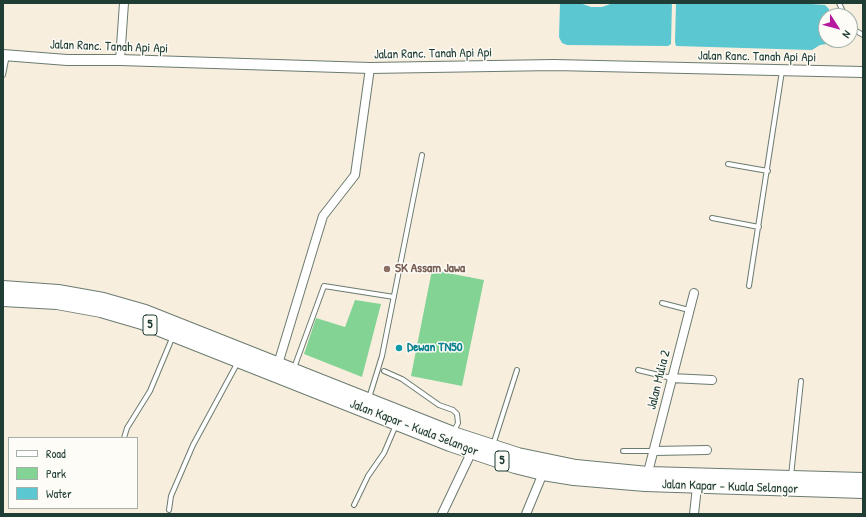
<!DOCTYPE html>
<html>
<head>
<meta charset="utf-8">
<style>
	body { margin:0 }
	#map { position:relative; width:866px; height:517px; overflow:hidden; background:#f8eede; font-family:"Patrick Hand",sans-serif }
	canvas { display:block }
	.frame { position:absolute; inset:0; border:4px solid #1f3d34; pointer-events:none }
	.legend { position:absolute; left:8px; top:437px; width:130px; height:72px; box-sizing:border-box; background:#fdfcf7; border:1px solid #a4b0a9; margin:0; padding:5px 7px; list-style:none; font-size:12px; color:#1f3d34 }
	.legend li { display:flex; align-items:center; gap:8px; height:20px }
	.legend b { width:20px; border:1px solid #a4b0a9 }
	.north { position:absolute; left:818px; top:8px; width:40px; height:40px; box-sizing:border-box; background:#fdfcf7; border:1px solid #a4b0a9; border-radius:50%; rotate:126deg; font-size:11px; font-weight:700; line-height:16px; text-align:center; color:#1f3d34 }
	.north::after { content:''; display:block; margin:auto; width:14px; height:18px; background:#b5179e; clip-path:polygon(50% 0,100% 100%,50% 72%,0 100%) }
</style>
</head>
<body>
<div id="map">
<canvas width="866" height="517"></canvas>
<div class="frame"></div>
<ul class="legend">
<li><b style="height:5px;background:#fff"></b>Road</li>
<li><b style="height:11px;background:#82d394"></b>Park</li>
<li><b style="height:11px;background:#5ac7d1"></b>Water</li>
</ul>
<div class="north">N</div>
</div>
<script>
const ctx = document.querySelector('canvas').getContext('2d');
ctx.lineJoin = 'round';
function paint(path, color) { ctx.fillStyle = color; ctx.fill(path, 'evenodd'); }
const poly = rows => new Path2D(rows.map(r => 'M' + r).join(''));
function trace(path, color, width, dash) { ctx.strokeStyle = color; ctx.lineWidth = width; ctx.lineCap = dash ? 'butt' : 'round'; ctx.setLineDash(dash || []); ctx.stroke(path); }
function write(font, color, halo, rows, align = 'center') {
  ctx.font = font + ' "Patrick Hand",sans-serif'; ctx.lineWidth = 3; ctx.setLineDash([]); ctx.textBaseline = 'middle'; ctx.strokeStyle = halo; ctx.fillStyle = color; for (const [text, x, y, turn = 0] of rows) {
    ctx.save(); ctx.translate(x, y); ctx.rotate((+turn || 0) * Math.PI / 180); ctx.textAlign = isNaN(turn) ? turn : align; if (halo) ctx.strokeText(text, 0, 0); ctx.fillText(text, 0, 0); ctx.restore();
  }
}
paint(poly([
	[432,270,484,280,462,386,411,376],
	[355,300,381,304,362,377,304,354,316,318,345,327]
]), '#82d394');
paint(poly([
	[560,3,580,3,591,7,602,7,613,3,672,3,671,44,668,46,567,45,562,43,559,37],
	[676,3,797,3,825,5,829,9,830,16,826,16,826,40,831,40,827,44,820,45,812,50,676,46,675,42]
]), '#5ac7d1');
const service = poly([
	[839,3,845,16],
	[850,25,853,29,863,35],
	[3,75,7,55],
	[728,164,768,171],
	[712,218,759,227],
	[749,286,782,71],
	[662,303,689,310],
	[294,368,324,286,394,297],
	[638,370,671,378],
	[384,371,402,379,439,405,453,410,457,414,458,423,454,431],
	[369,398,382,356,422,155],
	[124,438,127,428,150,391,173,336],
	[493,445,517,370],
	[623,451,654,451],
	[791,476,801,381],
	[354,505,368,476,384,453,396,425],
	[169,510,171,496,193,445,238,362]
]);
const minor = poly([
	[120,60,124,3],
	[278,364,323,216,355,175,370,68],
	[671,378,712,380],
	[654,451,707,450],
	[647,476,694,293],
	[442,514,472,451],
	[526,514,543,473],
	[694,514,697,487]
]);
const tertiary = poly([
	[3,55,67,60,120,60,370,68,554,65,863,72]
]);
const trunk = poly([
	[3,288,58,292,103,300,145,312,453,434,518,455,576,467,648,474,863,480],
	[3,299,57,302,101,310,142,322,450,444,515,466,543,473,574,478,645,484,863,491]
]);
trace(service, '#6b7b70', 6);
trace(minor, '#6b7b70', 10);
trace(tertiary, '#6b7b70', 12);
trace(trunk, '#6b7b70', 16);
trace(service, '#fff', 4);
trace(minor, '#fff', 8);
trace(tertiary, '#fff', 10);
trace(trunk, '#fff', 14);
for (const [x, y, r, color] of [
	[387,269,4,"#8d6e63"],
	[399,348,4,"#0f9aa8"]
]) { const dot = new Path2D(); dot.arc(x, y, r, 0, 2 * Math.PI); ctx.fillStyle = color; ctx.fill(dot); trace(dot, '#fdfcf7', 1.5); }
for (const [x, y, w] of [
	[150,325,14],
	[502,461,14]
]) { const box = new Path2D(); box.roundRect(x - w / 2, y - 10, w, 20, 3); ctx.fillStyle = '#fdfcf7'; ctx.fill(box); trace(box, '#1f3d34', 1); }
write('bold 12px', '#1f3d34', null, [
	["5",150,325],
	["5",502,461]
]);
write('13px', '#1f3d34', '#fdfcf7', [
	["Jalan Ranc. Tanah Api Api",109,47,2],
	["Jalan Ranc. Tanah Api Api",433,54,-1],
	["Jalan Ranc. Tanah Api Api",757,57,1],
	["Jalan Mulia 2",659,380,-76],
	["Jalan Kapar - Kuala Selangor",414,428,21],
	["Jalan Kapar - Kuala Selangor",730,487,2]
]);
write('bold 13px', '#785e54', '#fdfcf7', [
	["SK Assam Jawa",395,269]
], 'left');
write('bold 13px', '#0d838f', '#fdfcf7', [
	["Dewan TN50",407,348]
], 'left');
</script>
</body>
</html>
